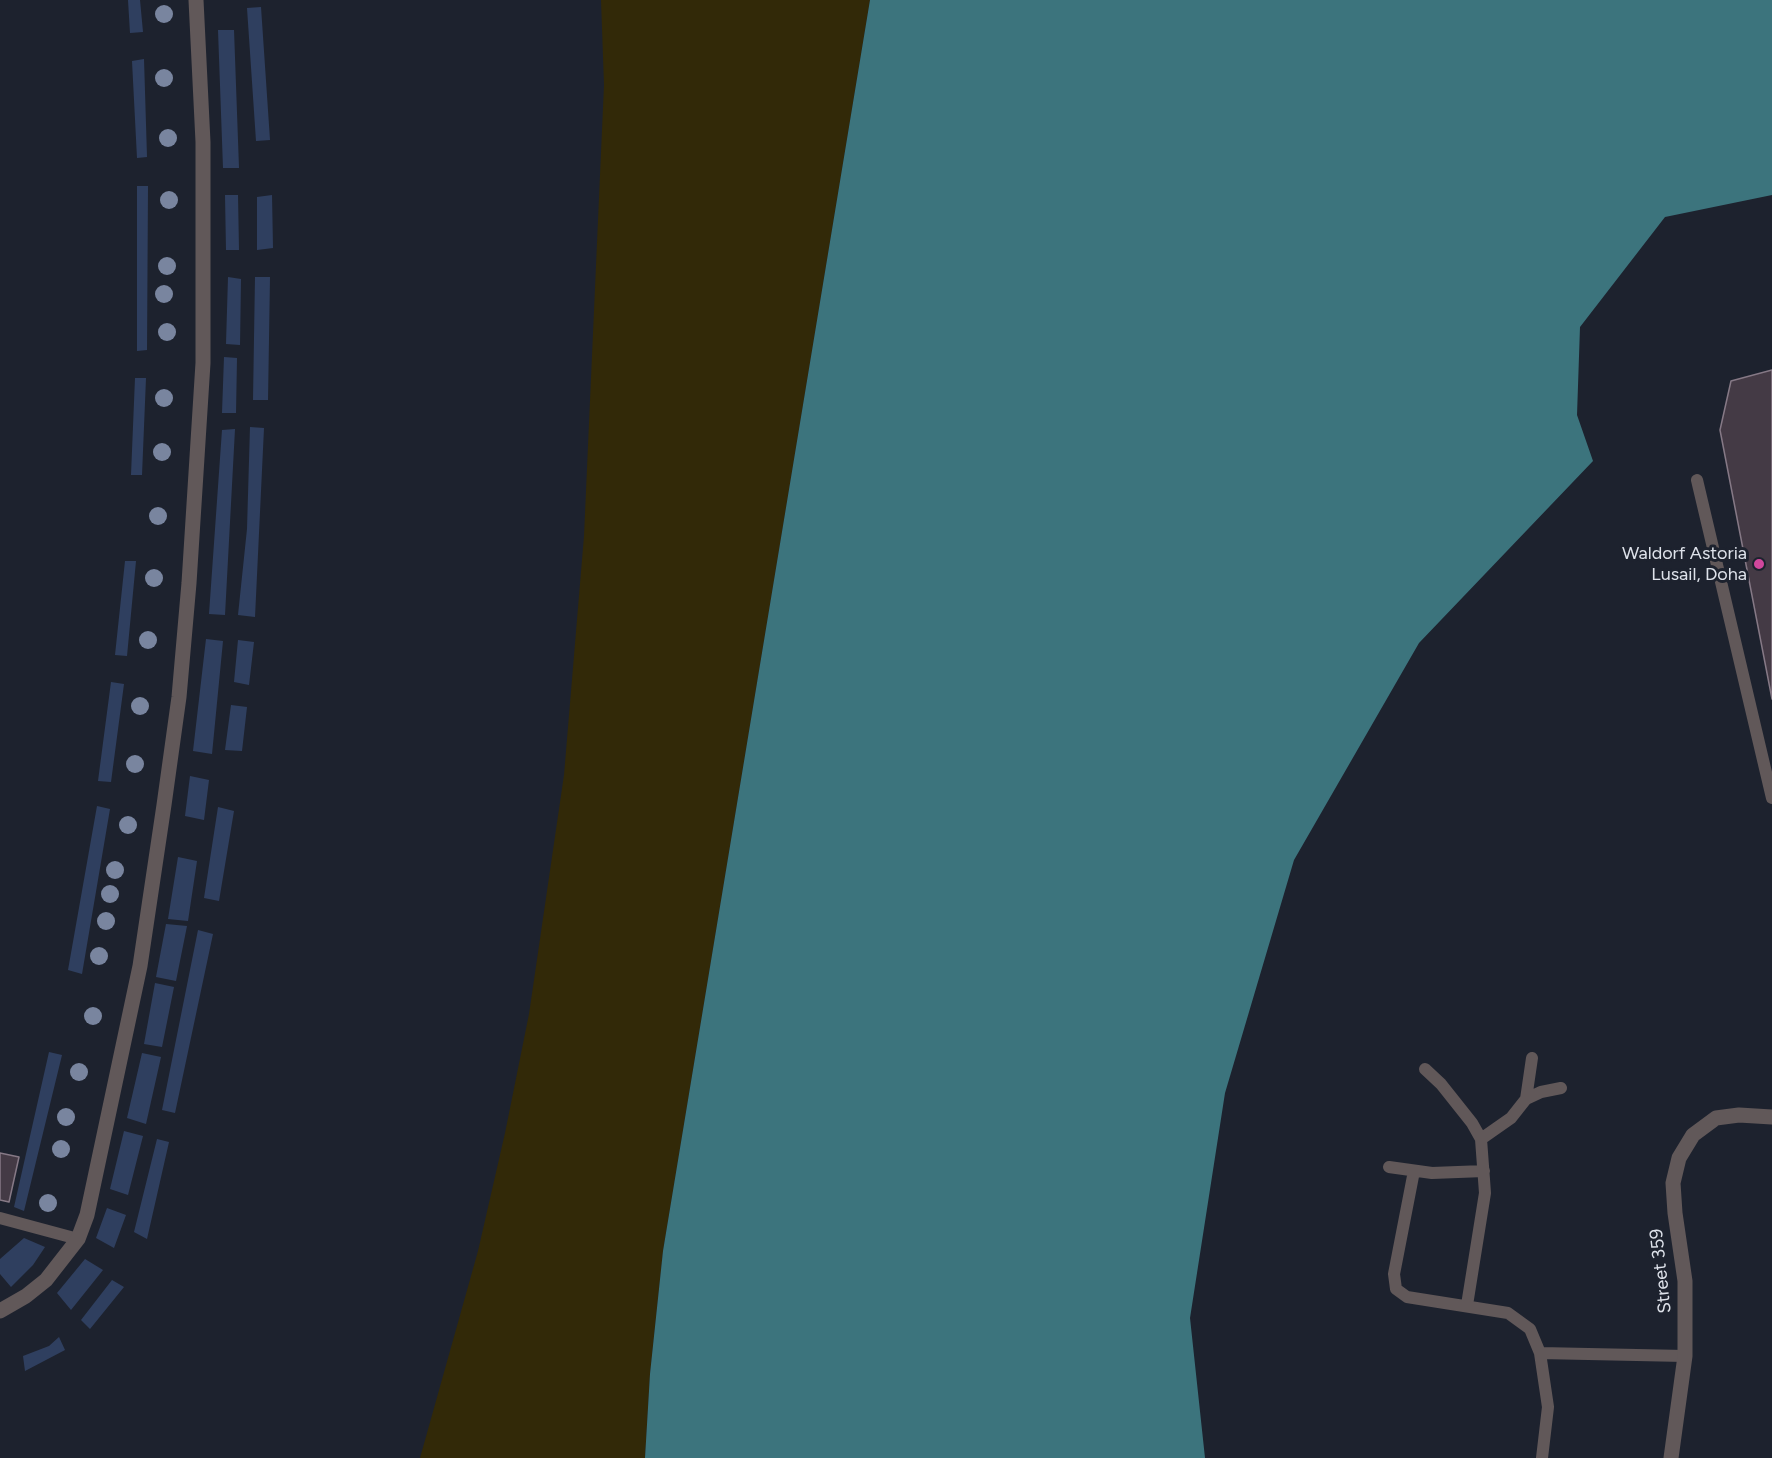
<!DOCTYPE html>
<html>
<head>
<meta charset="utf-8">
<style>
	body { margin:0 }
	canvas { display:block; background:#1d222e }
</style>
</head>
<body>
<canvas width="1772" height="1458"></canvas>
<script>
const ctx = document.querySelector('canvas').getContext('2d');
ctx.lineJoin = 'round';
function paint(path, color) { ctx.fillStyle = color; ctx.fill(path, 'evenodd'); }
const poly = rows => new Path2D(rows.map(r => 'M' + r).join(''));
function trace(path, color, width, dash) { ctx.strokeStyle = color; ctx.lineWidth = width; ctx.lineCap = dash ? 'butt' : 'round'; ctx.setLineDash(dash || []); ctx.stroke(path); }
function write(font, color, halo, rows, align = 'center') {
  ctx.font = font + ' Figtree,sans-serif'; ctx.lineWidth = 6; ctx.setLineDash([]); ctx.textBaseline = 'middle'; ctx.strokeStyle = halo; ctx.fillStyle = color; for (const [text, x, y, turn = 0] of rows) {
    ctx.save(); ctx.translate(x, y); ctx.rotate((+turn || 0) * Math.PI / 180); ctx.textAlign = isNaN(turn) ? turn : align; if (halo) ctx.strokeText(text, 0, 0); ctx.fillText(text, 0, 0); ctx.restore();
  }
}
paint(poly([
	[128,0,140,0,143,32,130,33],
	[261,7,270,140,256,141,247,8],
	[218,30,234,30,239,168,223,168],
	[144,59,147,157,137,158,132,61],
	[137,186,148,186,147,350,137,351],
	[225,195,238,195,239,250,226,250],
	[272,195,273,248,257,250,257,197],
	[228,277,241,279,240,345,226,344],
	[255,277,270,277,268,400,253,400],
	[224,357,237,358,236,413,222,413],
	[135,378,146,378,142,475,131,475],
	[250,427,264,428,255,617,238,615,247,529],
	[235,429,225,615,209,614,222,430],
	[125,561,136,561,127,656,115,655],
	[206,639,223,641,212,754,193,751],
	[238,640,254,642,249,685,234,682],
	[111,682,124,684,111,782,98,781],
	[231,705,247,707,242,751,225,750],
	[190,776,209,780,204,820,185,816],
	[97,806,110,809,82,974,68,970],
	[218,807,234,811,219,901,204,898],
	[178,857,197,861,188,921,168,919],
	[166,924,187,926,176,981,156,977],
	[198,930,213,934,175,1113,162,1110],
	[155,983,174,987,162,1047,144,1044],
	[49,1052,62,1055,24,1211,14,1207],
	[142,1053,161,1057,146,1124,127,1118],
	[124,1131,143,1136,128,1195,110,1189],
	[157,1139,169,1142,147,1239,134,1232],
	[107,1208,126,1215,114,1248,96,1238],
	[24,1238,45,1247,33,1265,11,1287,0,1274,0,1259],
	[85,1259,103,1270,71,1310,57,1293],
	[112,1280,124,1287,90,1329,81,1320],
	[59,1337,65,1350,25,1371,23,1356,49,1346]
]), '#2f3f5f');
paint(poly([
	[601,0,870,0,663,1251,650,1374,645,1458,420,1458,478,1251,505,1133,529,1014,564,775,584,536,604,85]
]), '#322908');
paint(poly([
	[870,0,1772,0,1772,195,1665,217,1580,327,1577,415,1593,461,1419,643,1294,860,1225,1093,1190,1318,1205,1458,645,1458,650,1374,663,1251]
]), '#3c747d');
const building = poly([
	[1772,370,1772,699,1720,430,1731,381,1772,370],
	[0,1153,19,1157,9,1202,0,1200,0,1153]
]);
paint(building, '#443a45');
trace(building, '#867986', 1.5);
trace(poly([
	[1697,480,1772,798],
	[1425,1069,1441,1084,1472,1123,1481,1139,1485,1193,1467,1305],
	[1526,1099,1532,1058],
	[1481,1139,1511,1118,1526,1099,1541,1092,1561,1088],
	[1389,1167,1432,1173,1484,1171],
	[1414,1171,1394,1274,1396,1289,1407,1297,1508,1313,1530,1329,1540,1353,1548,1407,1542,1458],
	[0,1218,78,1239],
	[1540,1353,1685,1356]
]), '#615859', 12);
trace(poly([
	[0,1311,26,1296,46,1280,78,1239,87,1215,140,966,164,805,179,697,189,583,203,363,203,142,196,0],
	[1671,1458,1685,1356,1685,1281,1675,1213,1673,1183,1679,1158,1693,1135,1716,1118,1739,1115,1772,1117]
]), '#615859', 15);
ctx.fillStyle = '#79859f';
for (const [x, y] of [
	[164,14],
	[164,78],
	[168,138],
	[169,200],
	[167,266],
	[164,294],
	[167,332],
	[164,398],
	[162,452],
	[158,516],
	[154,578],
	[148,640],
	[140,706],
	[135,764],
	[128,825],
	[115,870],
	[110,894],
	[106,921],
	[99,956],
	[93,1016],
	[79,1072],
	[66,1117],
	[61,1149],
	[48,1203]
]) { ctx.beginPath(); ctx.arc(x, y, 9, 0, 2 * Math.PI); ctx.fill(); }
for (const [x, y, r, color] of [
	[1759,564,6,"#d1479c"]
]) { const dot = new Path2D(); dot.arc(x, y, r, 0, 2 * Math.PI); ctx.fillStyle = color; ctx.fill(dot); trace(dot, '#1d222e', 2); }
write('18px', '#dee2ea', '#1d222e', [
	["Waldorf Astoria",1747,554],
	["Lusail, Doha",1747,575]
], 'right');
write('18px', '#dee2ea', '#1d222e', [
	["Street 359",1661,1271,-96]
]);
</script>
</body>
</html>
